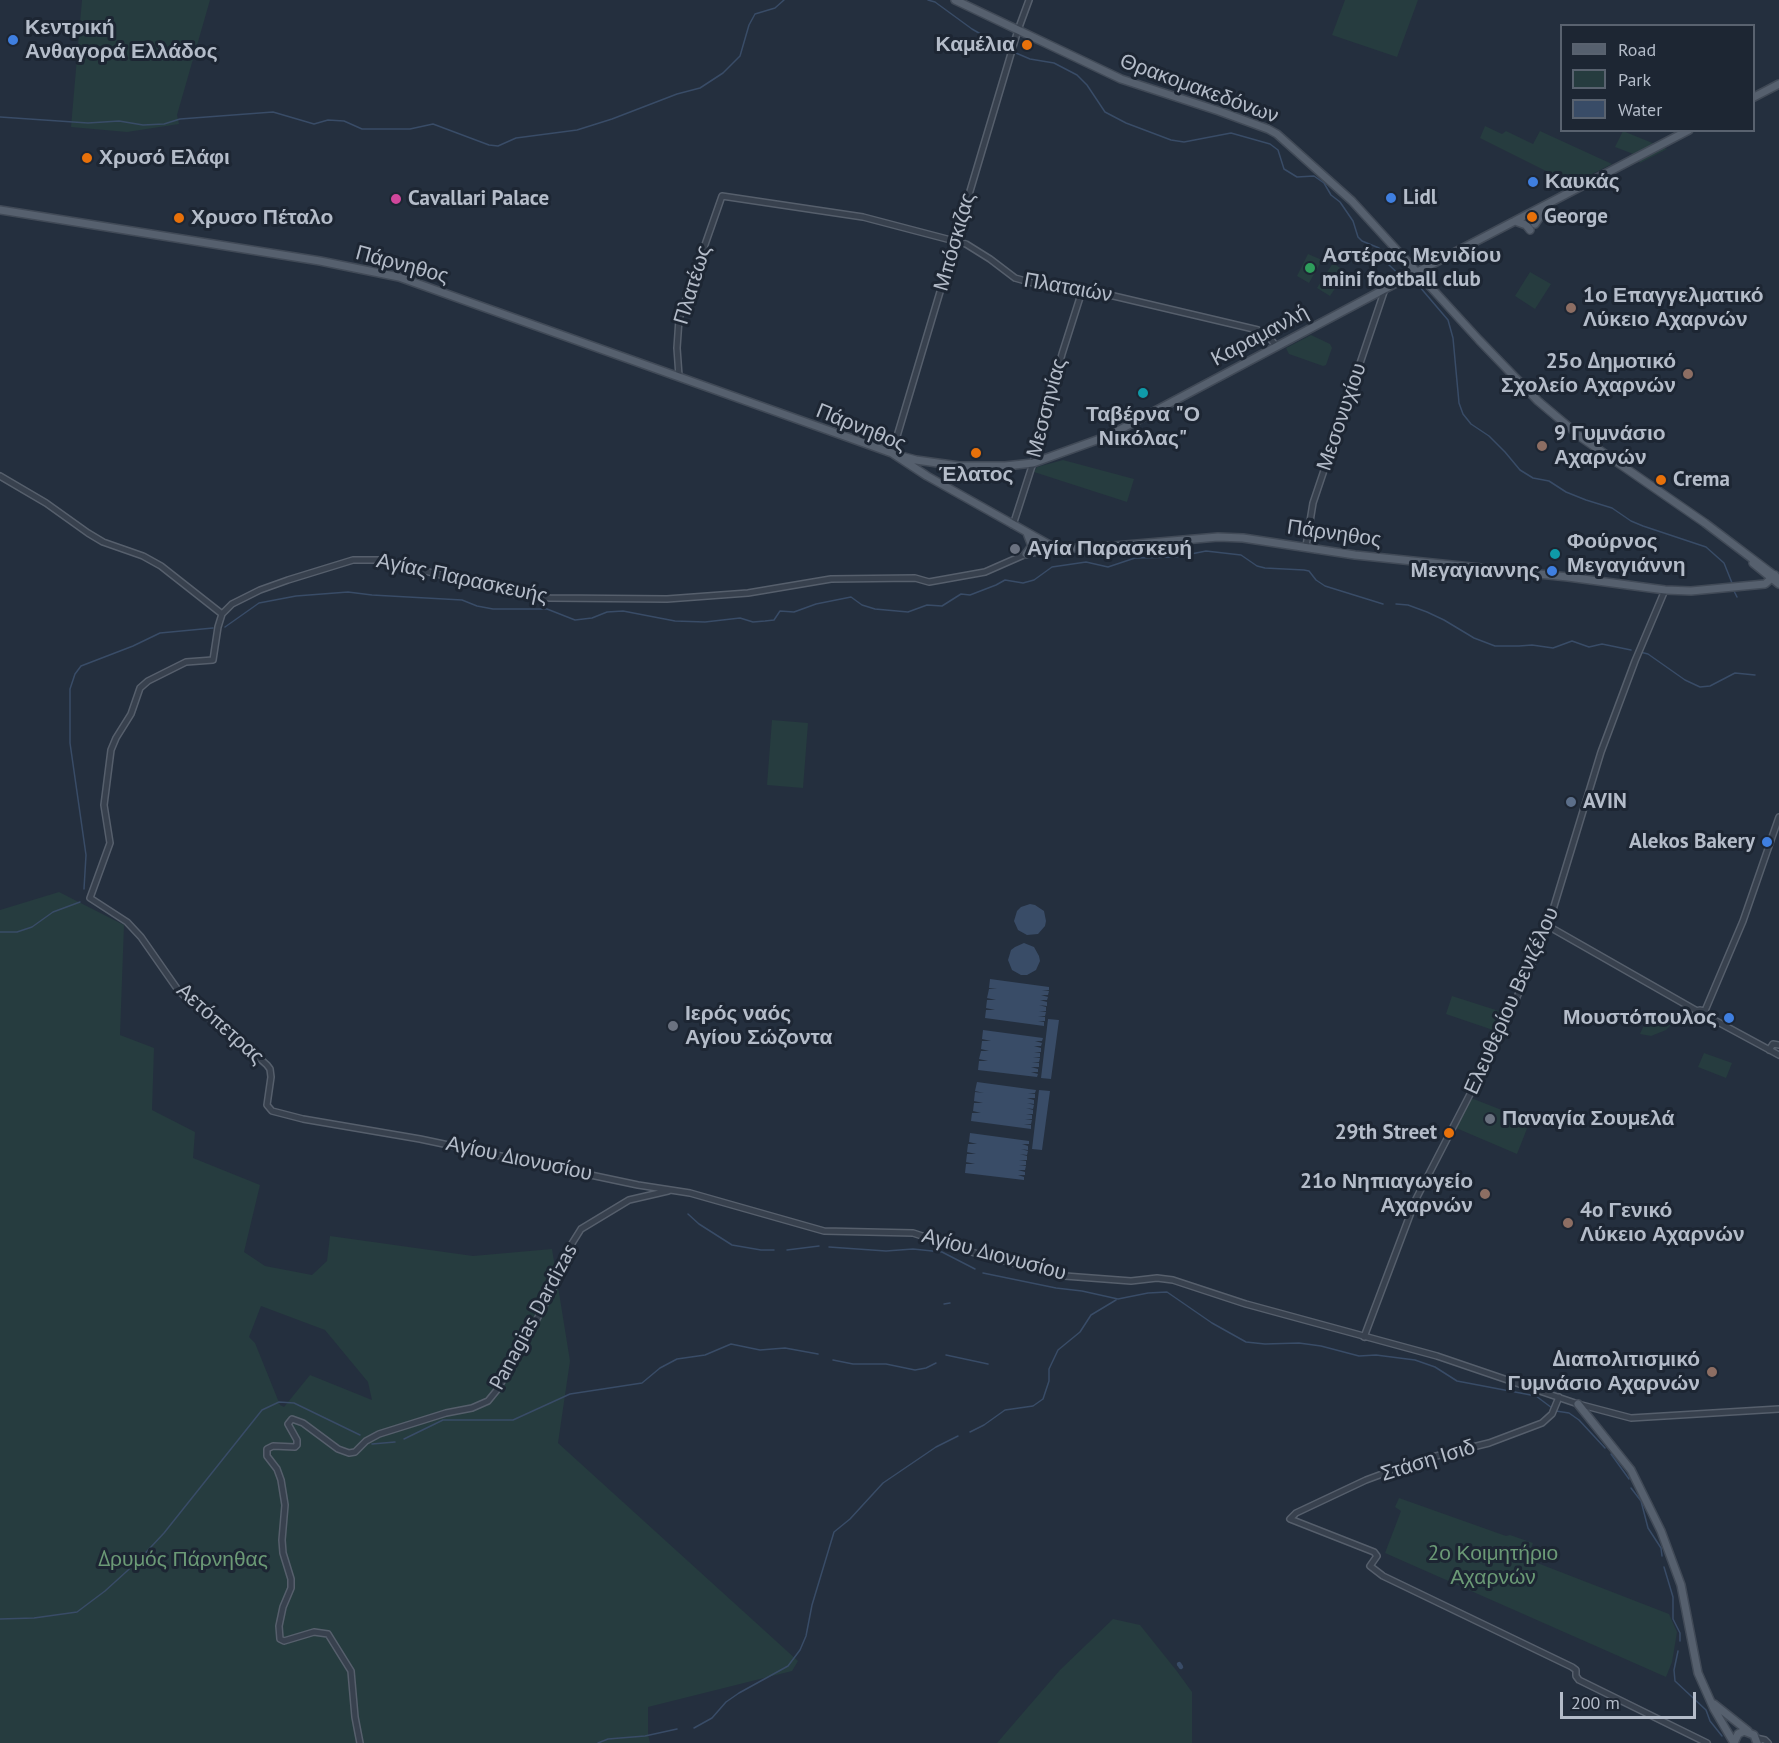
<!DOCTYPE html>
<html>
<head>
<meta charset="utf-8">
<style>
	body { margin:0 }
	#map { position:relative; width:1779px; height:1743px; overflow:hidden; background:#242f3e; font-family:"PT Sans",sans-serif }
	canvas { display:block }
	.legend { position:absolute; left:1560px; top:24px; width:195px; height:108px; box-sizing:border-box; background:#1d2633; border:2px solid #59626f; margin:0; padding:8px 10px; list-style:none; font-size:18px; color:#b4bcc9 }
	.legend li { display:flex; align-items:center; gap:12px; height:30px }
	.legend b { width:30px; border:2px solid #59626f }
	.scale { position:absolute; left:1560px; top:1692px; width:136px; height:27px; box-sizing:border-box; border:3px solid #b4bcc9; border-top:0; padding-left:8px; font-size:18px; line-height:21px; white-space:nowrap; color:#b4bcc9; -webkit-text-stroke:4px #1d2633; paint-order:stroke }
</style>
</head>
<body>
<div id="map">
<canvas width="1779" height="1743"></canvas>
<ul class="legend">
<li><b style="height:8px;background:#56606e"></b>Road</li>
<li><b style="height:16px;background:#263c3f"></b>Park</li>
<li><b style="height:16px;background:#394c67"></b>Water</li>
</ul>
<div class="scale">200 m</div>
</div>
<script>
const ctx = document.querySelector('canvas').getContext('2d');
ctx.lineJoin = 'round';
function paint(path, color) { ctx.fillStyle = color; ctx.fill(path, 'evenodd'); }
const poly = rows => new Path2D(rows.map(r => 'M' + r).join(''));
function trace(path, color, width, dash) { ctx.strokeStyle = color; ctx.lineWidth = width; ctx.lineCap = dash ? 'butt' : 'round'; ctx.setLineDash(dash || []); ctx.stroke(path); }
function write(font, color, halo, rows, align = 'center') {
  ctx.font = font + ' "PT Sans",sans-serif'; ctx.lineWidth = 6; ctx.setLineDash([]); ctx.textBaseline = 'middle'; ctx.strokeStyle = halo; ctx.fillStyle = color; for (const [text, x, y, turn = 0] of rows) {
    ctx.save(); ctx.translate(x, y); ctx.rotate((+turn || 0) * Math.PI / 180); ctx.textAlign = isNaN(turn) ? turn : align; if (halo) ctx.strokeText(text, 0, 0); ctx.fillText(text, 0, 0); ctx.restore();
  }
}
paint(poly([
	[82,0,210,0,177,115,179,124,127,132,71,127],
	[1345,0,1418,0,1397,57,1332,35],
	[1485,126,1502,134,1506,131,1533,144,1540,131,1612,164,1572,184,1480,138],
	[1623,131,1667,149,1640,163,1636,155,1615,147],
	[1308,254,1322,260,1309,283,1297,276],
	[1333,263,1346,272,1330,296,1317,288],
	[1530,272,1551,284,1535,309,1515,296],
	[1311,335,1330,344,1332,348,1326,365,1323,366,1289,354,1286,348],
	[1063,460,1134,479,1127,502,1034,472,1037,467],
	[772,720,808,723,803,788,767,785],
	[59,892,124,925,120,1035,154,1048,152,1110,195,1132,193,1158,260,1185,244,1252,265,1266,312,1275,327,1261,330,1236,473,1256,552,1249,570,1361,558,1443,798,1661,792,1671,648,1707,648,1734,650,1743,0,1743,0,910],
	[261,1306,325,1330,368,1382,372,1400,310,1375,284,1407,280,1405,255,1343,249,1337],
	[1452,996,1502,1012,1493,1030,1446,1014],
	[1648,1016,1672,1024,1666,1030,1651,1036,1640,1034],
	[1704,1053,1732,1063,1726,1078,1698,1067],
	[1471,1098,1530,1121,1517,1154,1456,1128],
	[1399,1498,1506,1536,1510,1535,1533,1543,1527,1559,1669,1614,1677,1632,1672,1662,1666,1677,1385,1553,1401,1511,1395,1507],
	[1113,1619,1140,1625,1176,1670,1192,1692,1192,1743,997,1743,1060,1670]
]), '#263c3f');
paint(poly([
	[1030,904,1035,905,1044,911,1046,921,1045,926,1038,934,1027,935,1018,930,1014,921,1017,911,1021,907],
	[1024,943,1034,947,1039,956,1040,961,1036,970,1027,975,1021,975,1012,970,1008,960,1011,950,1015,947],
	[990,979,1049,987,1049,990,1042,990,1049,991,1048,995,1041,995,1048,997,1047,1000,1040,1000,1047,1002,1047,1006,1039,1005,1046,1007,1046,1011,1039,1011,1046,1012,1045,1016,1038,1016,1045,1017,1045,1021,1038,1021,1044,1022,1044,1026,985,1018,986,1010,995,1010,986,1008,987,1000,996,1000,987,998,989,989,997,989,989,988],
	[1048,1019,1059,1020,1051,1079,1041,1078],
	[983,1030,1043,1038,1042,1041,1035,1041,1042,1043,1041,1046,1034,1046,1041,1048,1041,1052,1034,1052,1040,1053,1040,1057,1033,1057,1040,1058,1039,1062,1032,1062,1039,1063,1039,1067,1031,1067,1038,1069,1038,1072,1031,1072,1038,1074,1037,1077,978,1070,979,1061,988,1061,979,1059,981,1051,989,1051,981,1049,982,1041,991,1041,982,1039],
	[977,1082,1036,1090,1035,1093,1028,1093,1035,1094,1035,1098,1027,1098,1034,1100,1034,1104,1027,1103,1034,1105,1033,1109,1026,1108,1033,1110,1033,1114,1026,1114,1032,1115,1032,1119,1025,1119,1032,1120,1031,1124,1024,1124,1031,1125,1031,1129,971,1121,972,1113,981,1113,973,1111,974,1103,983,1103,974,1101,975,1092,984,1093,975,1091],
	[1039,1090,1050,1091,1042,1150,1032,1149],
	[970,1133,1029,1141,1029,1144,1022,1144,1028,1146,1028,1150,1021,1149,1028,1151,1027,1155,1020,1154,1027,1156,1027,1160,1019,1160,1026,1161,1026,1165,1019,1165,1026,1166,1025,1170,1018,1170,1025,1172,1025,1175,1018,1175,1024,1177,1024,1180,965,1173,966,1164,975,1164,966,1162,967,1154,976,1154,967,1152,968,1144,977,1144,969,1142]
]), '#394c67');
trace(poly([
	[928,0,935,2,972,29,1003,47],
	[1016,53,1030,59,1054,63,1077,75,1087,85,1105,112,1126,123,1171,140,1184,142,1231,133,1270,144,1278,150,1284,169,1297,177,1314,176,1324,183,1331,195,1340,202,1353,221,1358,237,1362,241,1379,248,1389,265,1403,278],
	[0,117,88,123,119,121,143,125,164,124,180,119,273,112,314,124,328,120,344,121,362,129,410,129,433,124,489,145,498,146,516,138,577,130,612,119,677,94,700,88,723,73,740,56,749,25,755,14,775,8,784,0],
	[1407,280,1419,286,1448,320,1453,338,1459,403,1463,414,1471,424,1489,436,1505,452,1520,470,1533,478,1549,481,1566,492,1586,500,1612,508,1631,521,1643,526,1706,547,1724,563,1732,583],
	[1734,591,1737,597],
	[1396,604,1408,605,1427,612,1444,620,1474,638,1495,646,1519,646,1532,645,1553,648,1572,641,1589,647,1602,644,1631,650],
	[225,627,259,603,296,596,348,592,372,595,462,600,477,606,493,609,547,609,575,620,592,618,607,612,623,611,675,621,705,622,740,618,753,622,765,621,774,620,780,611,794,612,816,604,851,597,862,605,875,609,908,612,927,605,942,606,961,594,970,595,996,585,1005,580,1023,583,1034,580,1052,567,1086,562,1108,567,1135,558,1176,557,1206,551,1241,555,1257,566,1265,568,1304,570,1309,571,1316,580,1325,586,1383,604],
	[1640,652,1648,654,1685,680,1700,687,1710,686,1735,673,1755,675],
	[84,889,86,855,70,743,70,689,75,674,81,666,133,646,160,633,213,628],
	[0,932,17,932,32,927,53,912,80,902],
	[688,1214,699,1224,732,1245,761,1250,774,1250],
	[829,1247,886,1251,913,1249,942,1252,975,1269],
	[787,1250,819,1246],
	[983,1273,1056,1288,1082,1291,1118,1299,1148,1293,1167,1292,1212,1323,1246,1342,1265,1344,1299,1343,1321,1346,1359,1356,1376,1355,1415,1360,1435,1367,1457,1381,1536,1396,1552,1408],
	[944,1304,950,1303],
	[946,1355,988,1364],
	[833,1360,853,1364,886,1364,915,1370,926,1368,936,1363],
	[1556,1411,1569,1413,1579,1420,1605,1448],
	[970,1432,984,1425,1005,1410,1033,1406,1043,1399,1049,1381,1049,1369,1058,1350,1080,1332,1091,1315,1116,1300],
	[404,1439,443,1420,513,1420,570,1394,642,1383,660,1368,677,1359,705,1355,731,1344,760,1350,785,1348,818,1354],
	[372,1444,395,1442],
	[1611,1454,1629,1479],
	[1631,1488,1641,1501,1648,1528,1661,1548,1662,1556],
	[1664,1567,1673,1597,1673,1619,1680,1633,1680,1641],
	[0,1619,34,1618,77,1612,105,1591,137,1562,164,1533,262,1410,279,1402,294,1403,360,1435],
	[1678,1651,1674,1670,1675,1681,1706,1710,1710,1721,1722,1736],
	[694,1728,712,1718,726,1702,739,1693,788,1666,800,1650,806,1636,812,1605,834,1532,850,1519,883,1483,936,1447,958,1436],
	[598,1743,608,1739,645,1736,677,1729]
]), '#394c67', 1.5);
trace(poly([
	[1179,1664,1181,1667]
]), '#394c67', 4.5);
const minor = poly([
	[679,376,677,348,679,319,722,196,863,217,966,244,990,259,1015,278,1057,290,1101,293,1258,330,1269,337,1276,346],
	[892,453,1018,30,1029,0],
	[0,476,46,503,88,533,103,542,143,556,161,566,222,614],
	[1013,525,1033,463,1062,354,1082,291],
	[1306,546,1313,503,1385,289],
	[1057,549,1026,554,985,572,929,582,915,578,831,579,748,593,667,599,550,598,517,595,383,560,353,560,288,580,260,590,232,604,222,614,218,627,213,660,186,662,148,681,140,688,131,714,116,738,111,750,104,805,110,843,90,898,127,922,141,937,178,990,207,1017,238,1039,267,1065,270,1069,271,1077,267,1105,272,1111,303,1119,420,1139,638,1185,690,1193,824,1231,913,1233,981,1255,1065,1276,1131,1281,1157,1278,1173,1280,1246,1304,1437,1356,1578,1404,1631,1418,1779,1409],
	[1548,926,1697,1011],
	'1695 1015a5 5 0 1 1 10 0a5 5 0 1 1-10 0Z',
	[1704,1013,1743,921,1779,817],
	[1705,1015,1779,1055],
	[1769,1050,1773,1044,1779,1045],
	[1364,1337,1416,1199,1500,1036,1548,926,1601,752,1635,661,1665,590],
	[1559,1397,1552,1414,1542,1423,1489,1443,1420,1460,1366,1480,1296,1513,1290,1519,1374,1552,1377,1556,1370,1566,1383,1576,1572,1667,1576,1670,1576,1676,1579,1680,1707,1743],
	[1756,1738,1765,1740,1768,1743],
	[360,1743,355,1717,351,1671,328,1634,314,1632,284,1641,280,1639,279,1626,283,1607,291,1588,291,1579,283,1553,282,1540,285,1505,281,1480,277,1469,267,1456,267,1449,273,1446,295,1447,297,1445,297,1440,288,1424,292,1419,303,1423,338,1449,349,1453,355,1452,366,1441,379,1434,446,1413,472,1408,488,1401,497,1390,528,1336,555,1285,571,1245,581,1229,629,1200,668,1191]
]);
const major = poly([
	[955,0,1121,79,1219,111,1268,129,1277,134,1352,201,1479,340,1538,401,1582,438,1705,523,1779,579],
	[1754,97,1779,84],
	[0,210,320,261,399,277,892,453,927,476,1057,549,1114,546,1218,537,1243,538,1355,555,1568,577,1665,590,1691,591,1765,584,1775,575],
	[1515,221,1526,225,1530,230],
	[1535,224,1547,206],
	[897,455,916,460,959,466,1005,466,1033,463,1108,436,1398,282,1689,130],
	[1026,554,1032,546,1027,533],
	[1753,563,1779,584],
	[1578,1404,1631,1470,1661,1531,1681,1585,1698,1673,1714,1709,1734,1743],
	[1714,1704,1748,1731],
	[1734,1743,1738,1734,1744,1731,1754,1735,1757,1743]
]);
trace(minor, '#565f6c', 8);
trace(major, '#414a57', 10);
trace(minor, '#38414e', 5);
trace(major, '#56606e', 7);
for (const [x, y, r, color] of [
	[13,40,6,"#3f7fe0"],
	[1027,45,6,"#e8710a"],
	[87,158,6,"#e8710a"],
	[1533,182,6,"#3f7fe0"],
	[1391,198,6,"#3f7fe0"],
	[396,199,6,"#d1479c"],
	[1532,217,6,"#e8710a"],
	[179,218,6,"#e8710a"],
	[1310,268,6,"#2e9e5b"],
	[1571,308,6,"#8d6e63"],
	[1688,374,6,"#8d6e63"],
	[1143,393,6,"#0f9aa8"],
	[1542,446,6,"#8d6e63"],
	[976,453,6,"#e8710a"],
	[1661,480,6,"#e8710a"],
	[1015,549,6,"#6b7280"],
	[1555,554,6,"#0f9aa8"],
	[1552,571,6,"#3f7fe0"],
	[1571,802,6,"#5c6f8a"],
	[1767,842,6,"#3f7fe0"],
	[1729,1018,6,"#3f7fe0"],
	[673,1026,6,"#6b7280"],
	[1490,1119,6,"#6b7280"],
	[1449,1133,6,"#e8710a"],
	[1485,1194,6,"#8d6e63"],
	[1568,1223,6,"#8d6e63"],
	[1712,1372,6,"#8d6e63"]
]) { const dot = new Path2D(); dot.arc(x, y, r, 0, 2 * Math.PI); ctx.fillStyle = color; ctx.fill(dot); trace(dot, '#1d2633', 2); }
write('bold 21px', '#b4bcc9', '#1d2633', [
	["Κεντρική",25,28],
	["Ανθαγορά Ελλάδος",25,52],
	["Καμέλια",1015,45,"right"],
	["Χρυσό Ελάφι",99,158],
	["Καυκάς",1545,182],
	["Lidl",1403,198],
	["Cavallari Palace",408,199],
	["George",1544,217],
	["Χρυσο Πέταλο",191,218],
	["Αστέρας Μενιδίου",1322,256],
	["mini football club",1322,280],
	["1ο Επαγγελματικό",1583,296],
	["Λύκειο Αχαρνών",1583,320],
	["25ο Δημοτικό",1676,362,"right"],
	["Σχολείο Αχαρνών",1676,386,"right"],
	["Ταβέρνα \"Ο",1143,415,"center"],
	["Νικόλας\"",1143,439,"center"],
	["9 Γυμνάσιο",1554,434],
	["Αχαρνών",1554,458],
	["Έλατος",976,475,"center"],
	["Crema",1673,480],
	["Φούρνος",1567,542],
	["Μεγαγιάννη",1567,566],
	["Αγία Παρασκευή",1027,549],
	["Μεγαγιαννης",1540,571,"right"],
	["AVIN",1583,802],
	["Alekos Bakery",1755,842,"right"],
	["Ιερός ναός",685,1014],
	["Αγίου Σώζοντα",685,1038],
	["Μουστόπουλος",1717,1018,"right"],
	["Παναγία Σουμελά",1502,1119],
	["29th Street",1437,1133,"right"],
	["21ο Νηπιαγωγείο",1473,1182,"right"],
	["Αχαρνών",1473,1206,"right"],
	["4o Γενικό",1580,1211],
	["Λύκειο Αχαρνών",1580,1235],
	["Διαπολιτισμικό",1700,1360,"right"],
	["Γυμνάσιο Αχαρνών",1700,1384,"right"]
], 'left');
write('21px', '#b4bcc9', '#1d2633', [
	["Θρακομακεδόνων",1199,89,20],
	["Μπόσκιζας",955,242,-74],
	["Πάρνηθος",402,265,15],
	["Πλατέως",693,285,-73],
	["Πλαταιών",1068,288,10],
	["Καραμανλή",1260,336,-28],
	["Μεσσηνίας",1047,408,-75],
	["Μεσονυχίου",1342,417,-71],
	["Πάρνηθος",861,428,22],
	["Πάρνηθος",1334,534,8],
	["Αγίας Παρασκευής",462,579,12],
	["Ελευθερίου Βενιζέλου",1512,1001,-66],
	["Αετόπετρας",220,1024,42],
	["Αγίου Διονυσίου",519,1159,12],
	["Αγίου Διονυσίου",994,1255,15],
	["Panagias Dardizas",534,1317,-62],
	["Στάση Ισιδ",1428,1461,-17]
]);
write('21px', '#6b9a76', '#1d2633', [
	["2ο Κοιμητήριο",1493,1554],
	["Αχαρνών",1493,1578],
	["Δρυμός Πάρνηθας",183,1560]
]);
</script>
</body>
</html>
